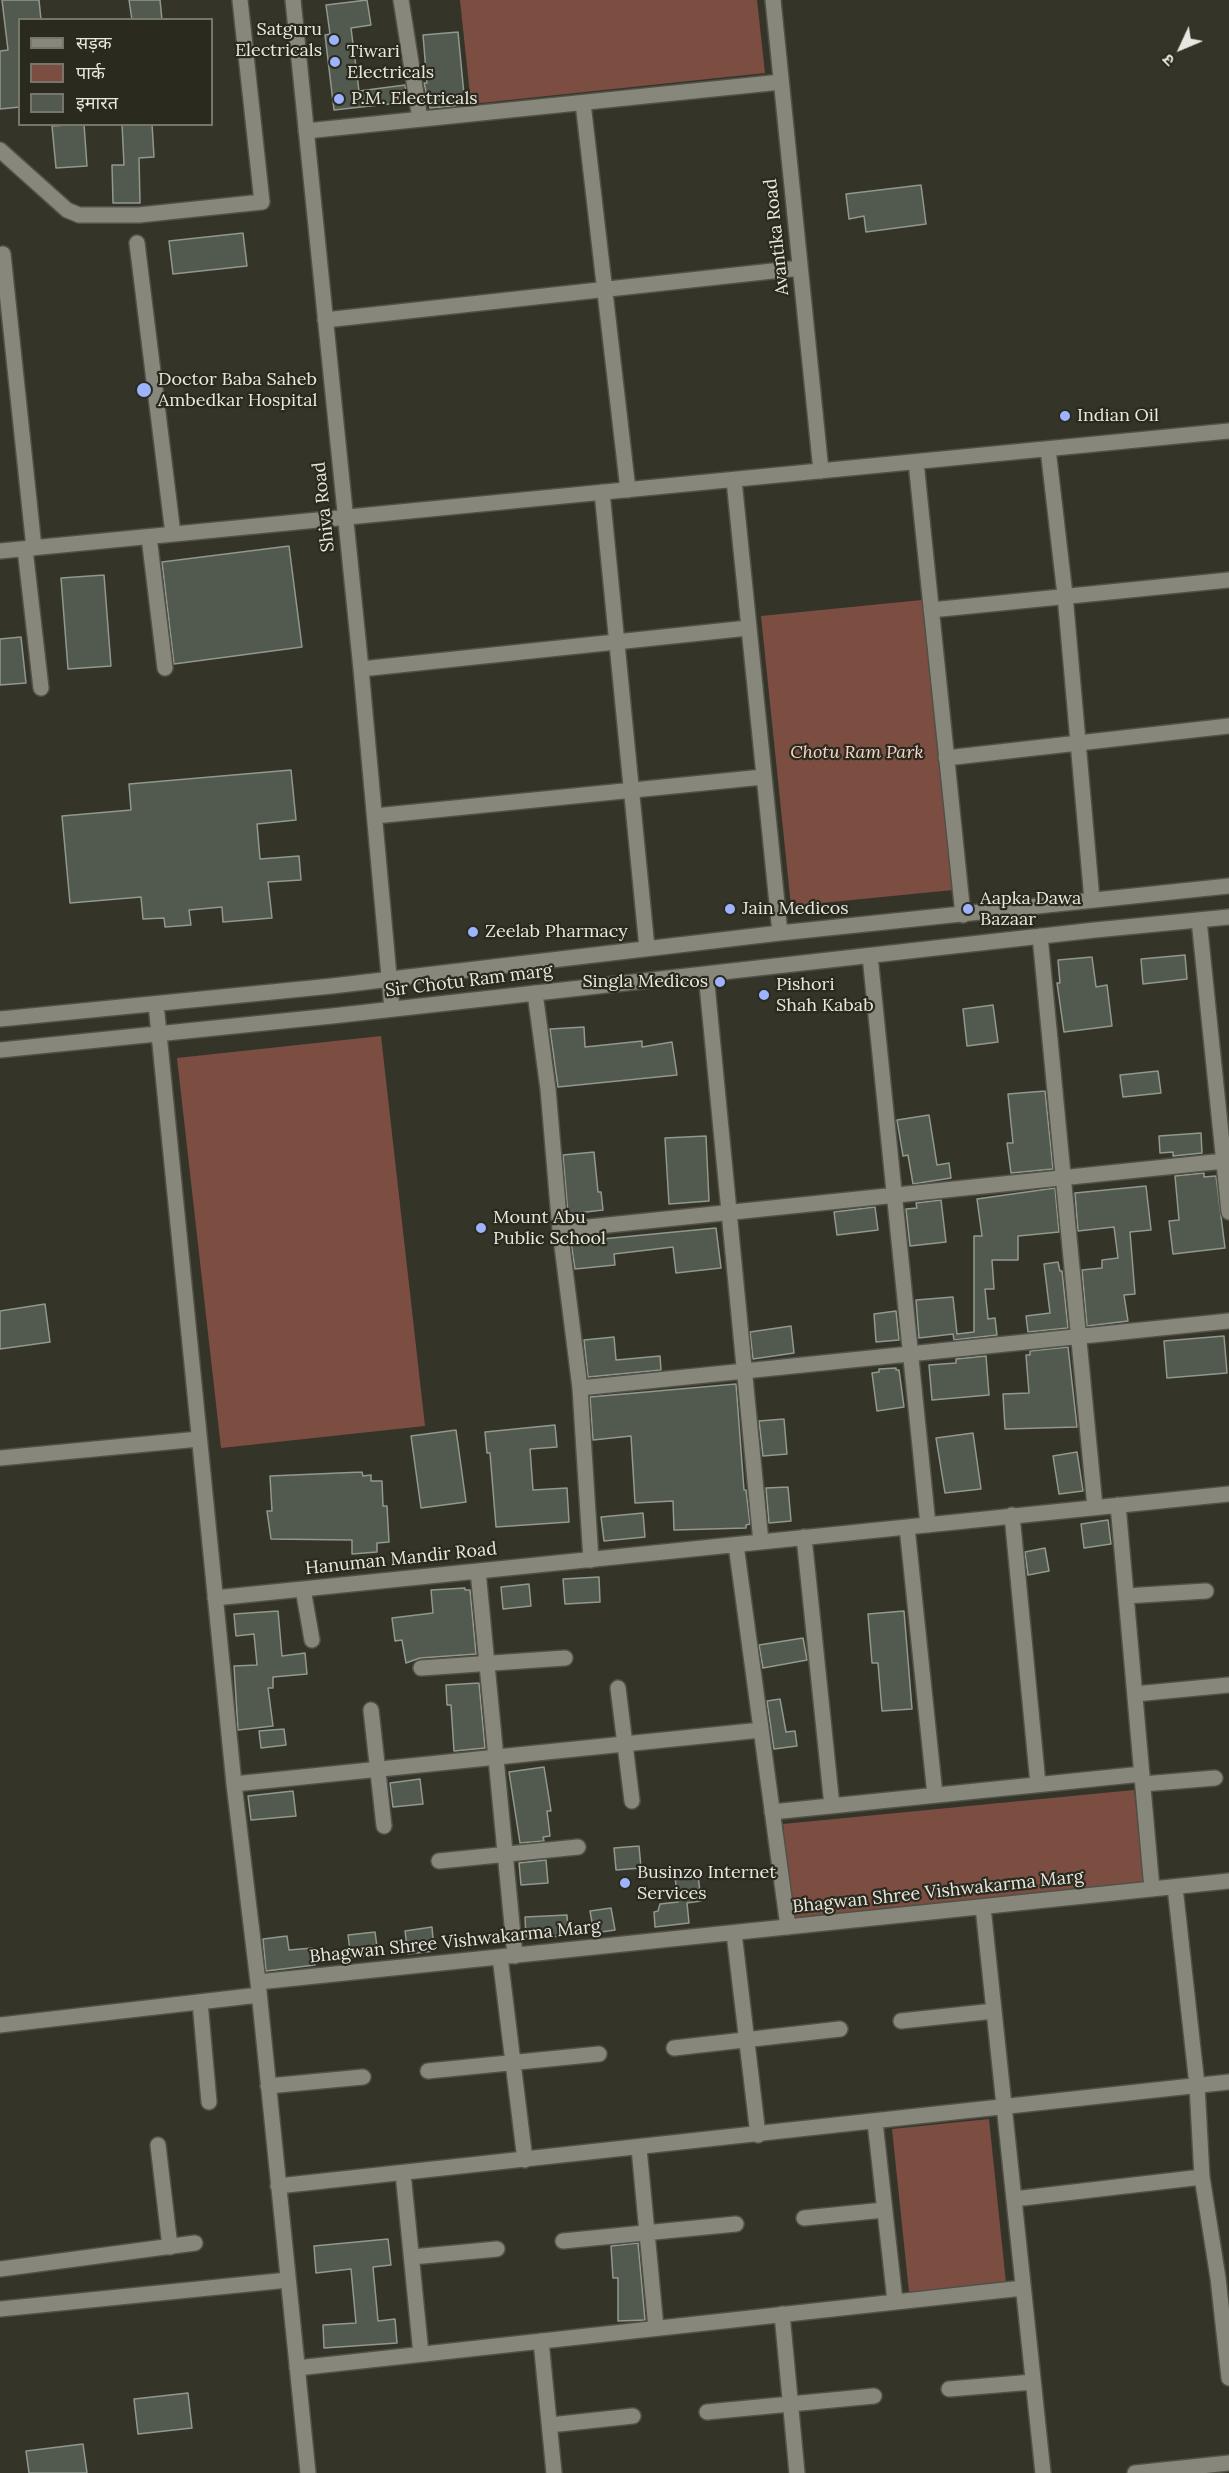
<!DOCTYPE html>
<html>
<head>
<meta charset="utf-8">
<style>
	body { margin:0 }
	#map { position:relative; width:1229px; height:2473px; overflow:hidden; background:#353429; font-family:Lora,"Noto Sans Devanagari",serif }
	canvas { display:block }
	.legend { position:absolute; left:18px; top:18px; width:195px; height:108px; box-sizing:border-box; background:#2b2a1f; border:2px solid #77766c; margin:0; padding:8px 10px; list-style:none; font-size:18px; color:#e8e7e0 }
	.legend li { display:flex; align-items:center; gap:12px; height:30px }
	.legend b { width:30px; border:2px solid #77766c }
	.north { position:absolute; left:1151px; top:18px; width:60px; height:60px; -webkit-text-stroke:4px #2b2a1f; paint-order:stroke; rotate:226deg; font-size:16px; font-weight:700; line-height:24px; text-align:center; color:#e8e7e0 }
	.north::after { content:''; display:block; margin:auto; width:21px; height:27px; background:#e8e7e0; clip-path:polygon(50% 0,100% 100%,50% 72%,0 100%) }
</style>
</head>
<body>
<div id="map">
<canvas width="1229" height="2473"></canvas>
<ul class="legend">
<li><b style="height:8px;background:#88877b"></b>सड़क</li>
<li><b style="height:16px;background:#7c4e42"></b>पार्क</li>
<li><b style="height:16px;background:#52594f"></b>इमारत</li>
</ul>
<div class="north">उ</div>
</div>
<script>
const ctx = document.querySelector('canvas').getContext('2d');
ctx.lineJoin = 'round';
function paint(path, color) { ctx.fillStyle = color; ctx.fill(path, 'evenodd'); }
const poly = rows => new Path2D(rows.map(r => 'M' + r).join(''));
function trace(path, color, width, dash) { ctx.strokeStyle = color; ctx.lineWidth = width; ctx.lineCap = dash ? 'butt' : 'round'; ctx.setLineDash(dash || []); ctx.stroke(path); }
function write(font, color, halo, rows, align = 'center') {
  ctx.font = font + ' Lora,serif'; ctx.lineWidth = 4.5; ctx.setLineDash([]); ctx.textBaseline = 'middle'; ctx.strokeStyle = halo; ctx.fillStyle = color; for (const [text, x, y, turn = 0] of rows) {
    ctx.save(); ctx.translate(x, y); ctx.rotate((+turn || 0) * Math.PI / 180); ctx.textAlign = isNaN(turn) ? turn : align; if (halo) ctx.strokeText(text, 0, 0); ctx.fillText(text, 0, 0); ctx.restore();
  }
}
paint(poly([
	[460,0,757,0,765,73,471,104],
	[922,600,953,890,791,906,761,616],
	[381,1036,425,1426,221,1448,177,1058],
	[1134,1790,1145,1887,793,1921,783,1824],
	[989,2119,1006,2283,909,2292,892,2129]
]), '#7c4e42');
const building = poly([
	[2,0,39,0,41,20,20,20,20,107,0,109,0,51,8,50,2,0],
	[129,0,160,0,162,20,132,20,129,0],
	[367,0,371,25,351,28,359,91,405,85,407,102,334,110,325,35,330,34,326,5,367,0],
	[458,32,465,105,430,108,424,83,427,83,423,35,458,32],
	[84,124,87,166,56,168,52,126,84,124],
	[122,124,152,124,154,157,139,158,140,203,113,203,112,165,124,165,122,124],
	[921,185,926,224,866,232,864,216,849,219,846,194,921,185],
	[243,233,247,266,173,274,169,241,243,233],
	[289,546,302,647,174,664,162,562,289,546],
	[104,575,111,666,68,669,61,578,104,575],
	[21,637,26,683,0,685,0,639,21,637],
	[291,770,296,820,257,824,260,859,299,856,301,880,268,882,272,918,223,922,222,907,189,910,191,925,165,927,164,918,143,919,141,897,70,903,62,816,131,810,129,784,291,770],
	[1185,955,1187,979,1143,984,1141,959,1185,955],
	[1092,957,1096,987,1107,985,1112,1026,1064,1032,1057,983,1060,983,1058,960,1092,957],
	[993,1005,998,1042,967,1046,963,1009,993,1005],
	[584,1027,585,1047,642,1041,642,1047,672,1042,677,1075,558,1087,550,1029,584,1027],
	[1158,1071,1161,1093,1123,1097,1120,1075,1158,1071],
	[1045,1091,1053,1169,1011,1173,1007,1143,1013,1143,1008,1094,1045,1091],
	[929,1115,937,1165,949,1163,951,1178,913,1184,908,1155,903,1156,897,1120,929,1115],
	[1201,1133,1202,1153,1173,1156,1173,1152,1160,1153,1159,1136,1201,1133],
	[706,1136,709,1201,669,1204,665,1138,706,1136],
	[594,1152,598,1192,601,1192,603,1210,568,1214,563,1155,594,1152],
	[1204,1173,1204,1177,1216,1176,1225,1248,1173,1254,1169,1221,1179,1220,1175,1176,1204,1173],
	[1146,1186,1151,1230,1130,1232,1135,1294,1124,1295,1128,1321,1087,1326,1082,1270,1102,1268,1102,1260,1118,1258,1114,1227,1078,1231,1075,1193,1146,1186],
	[1055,1188,1059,1232,1018,1236,1018,1260,992,1260,994,1289,985,1289,988,1319,995,1318,997,1335,954,1340,953,1334,919,1338,916,1300,953,1297,957,1334,974,1332,974,1236,982,1236,977,1199,1055,1188],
	[941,1200,946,1242,910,1246,906,1209,917,1208,916,1203,941,1200],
	[875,1207,878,1230,837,1235,834,1212,875,1207],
	[716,1228,721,1268,676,1273,673,1247,614,1254,615,1265,575,1269,571,1242,716,1228],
	[1058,1262,1060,1271,1062,1271,1068,1328,1028,1332,1026,1316,1050,1313,1044,1264,1058,1262],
	[45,1304,50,1342,0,1349,0,1311,45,1304],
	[896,1311,899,1340,876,1342,874,1314,896,1311],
	[791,1326,794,1353,753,1359,750,1332,791,1326],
	[1224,1336,1227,1373,1167,1378,1164,1341,1224,1336],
	[614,1337,616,1360,660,1356,661,1370,588,1377,584,1340,614,1337],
	[1068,1347,1077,1427,1005,1429,1003,1394,1029,1393,1026,1355,1030,1355,1030,1351,1068,1347],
	[986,1356,989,1395,932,1400,929,1365,956,1363,956,1359,986,1356],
	[896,1368,896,1370,899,1370,904,1407,877,1411,872,1373,879,1372,879,1369,896,1368],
	[736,1384,744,1490,746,1490,750,1524,746,1525,746,1528,674,1530,673,1501,635,1503,631,1436,593,1440,590,1397,736,1384],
	[784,1419,787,1454,763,1456,759,1421,784,1419],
	[555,1425,557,1447,530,1449,533,1490,567,1488,569,1522,496,1527,490,1453,487,1453,485,1432,555,1425],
	[456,1430,466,1502,421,1508,411,1436,456,1430],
	[973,1433,981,1489,945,1493,936,1438,973,1433],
	[1077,1452,1083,1491,1059,1494,1053,1456,1077,1452],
	[362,1472,363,1476,371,1475,371,1481,382,1481,383,1506,387,1506,389,1542,377,1543,377,1552,352,1554,352,1540,271,1539,267,1511,272,1511,270,1476,362,1472],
	[788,1487,791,1521,769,1523,766,1488,788,1487],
	[643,1513,645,1537,604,1541,601,1517,643,1513],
	[1108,1520,1111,1544,1084,1548,1081,1524,1108,1520],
	[1045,1548,1049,1571,1028,1575,1025,1552,1045,1548],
	[599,1577,600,1602,565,1604,563,1579,599,1577],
	[529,1584,531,1606,503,1609,501,1587,529,1584],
	[465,1588,465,1590,470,1590,476,1654,420,1658,406,1663,402,1640,395,1641,392,1618,433,1613,431,1590,465,1588],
	[278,1611,282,1656,305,1653,307,1674,273,1677,273,1688,268,1688,273,1726,238,1730,234,1666,257,1665,254,1634,236,1636,234,1614,278,1611],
	[904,1611,912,1709,882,1711,878,1663,872,1663,868,1614,904,1611],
	[803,1638,807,1660,763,1668,759,1645,803,1638],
	[479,1683,485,1748,454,1751,451,1705,447,1705,446,1685,479,1683],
	[780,1699,786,1732,795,1731,797,1746,774,1749,767,1701,780,1699],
	[284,1729,286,1745,261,1748,259,1731,284,1729],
	[544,1767,551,1811,547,1811,550,1836,543,1837,544,1841,520,1843,509,1772,544,1767],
	[420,1779,423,1804,393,1807,390,1783,420,1779],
	[293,1791,296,1816,251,1820,248,1796,293,1791],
	[639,1846,641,1868,616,1870,614,1848,639,1846],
	[546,1860,548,1883,521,1885,519,1863,546,1860],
	[698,1875,701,1901,687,1903,689,1923,655,1927,654,1912,658,1911,660,1904,678,1902,675,1877,698,1875],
	[611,1908,615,1930,594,1933,590,1911,611,1908],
	[567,1915,568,1936,526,1938,525,1917,567,1915],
	[432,1927,434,1951,408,1954,405,1931,432,1927],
	[375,1932,378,1954,351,1958,348,1935,375,1932],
	[287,1936,289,1950,313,1948,315,1965,266,1971,263,1939,287,1936],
	[388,2239,391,2265,373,2267,378,2321,395,2319,397,2343,324,2348,323,2325,356,2323,351,2269,316,2273,314,2246,388,2239],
	[638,2243,645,2320,618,2321,618,2278,613,2278,611,2246,638,2243],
	[188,2393,192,2428,138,2434,134,2399,188,2393],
	[83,2444,87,2473,29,2473,26,2451,83,2444]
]);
paint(building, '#52594f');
trace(building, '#91998e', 1.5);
const minor = poly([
	[293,0,361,669,392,1009],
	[401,0,420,119],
	[773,0,821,471],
	[583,103,628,490],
	[306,131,781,82],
	[0,150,67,210,79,215,139,215,262,202,240,0],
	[137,243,173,534],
	[3,254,34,548],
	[325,320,800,268],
	[1048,449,1065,595,1092,900],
	[916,462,963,915],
	[734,480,780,933],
	[602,492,647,948],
	[149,537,165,668],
	[25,549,41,688],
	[0,551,1229,431],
	[931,610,1229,580],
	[361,669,748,628],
	[946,758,1229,726],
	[375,816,763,777],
	[1199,920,1229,1212],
	[1040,936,1095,1507],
	[870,956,928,1525],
	[706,974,761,1542],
	[535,993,548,1089,560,1230,580,1388,591,1560],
	[156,1004,234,1784,258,1982,308,2473],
	[0,1019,332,986,780,933,1229,886],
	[0,1050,332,1016,1095,930,1229,917],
	[560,1230,1224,1161],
	[580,1388,1229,1321],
	[0,1458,199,1439],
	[1118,1505,1152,1889],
	[1012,1515,1038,1784],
	[907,1527,935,1795],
	[804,1537,832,1806],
	[736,1545,788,1927],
	[478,1571,515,1956],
	[303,1589,312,1640],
	[1126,1596,1206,1591],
	[215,1598,1229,1494],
	[421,1668,565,1658],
	[618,1688,632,1801],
	[1135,1694,1229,1685],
	[371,1710,384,1826],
	[234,1784,761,1730],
	[1143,1784,1215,1778],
	[772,1812,1142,1774],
	[439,1861,578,1847],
	[1175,1887,1197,2085,1202,2177,1218,2278,1229,2378],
	[983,1907,1043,2473],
	[734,1933,758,2135],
	[500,1957,525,2160],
	[258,1982,1229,1881],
	[200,2002,209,2102],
	[901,2021,994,2011],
	[0,2025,259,1995],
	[674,2048,840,2029],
	[428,2071,599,2054],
	[268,2086,363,2077],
	[875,2122,895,2301],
	[158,2145,170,2247],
	[639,2148,656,2328],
	[403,2173,421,2354],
	[278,2186,1229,2082],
	[1014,2199,1202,2177],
	[804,2218,884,2210],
	[563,2241,736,2224],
	[412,2257,497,2249],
	[0,2269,195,2243],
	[0,2309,288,2280],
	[782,2314,797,2473],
	[541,2341,554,2473],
	[297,2368,1023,2288],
	[949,2389,1033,2382],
	[707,2412,874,2396],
	[550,2425,633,2416],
	[1135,2473,1229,2463]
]);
trace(minor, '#515148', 18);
trace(minor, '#88877b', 15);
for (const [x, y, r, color] of [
	[334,40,6,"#9eb3fd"],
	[335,62,6,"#9eb3fd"],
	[339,99,6,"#9eb3fd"],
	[144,390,8,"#9eb3fd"],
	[1065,416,6,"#9eb3fd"],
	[730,909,6,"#9eb3fd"],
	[968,909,6,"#9eb3fd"],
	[473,932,6,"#9eb3fd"],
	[720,982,6,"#9eb3fd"],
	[764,995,6,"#9eb3fd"],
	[481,1228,6,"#9eb3fd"],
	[625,1883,6,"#9eb3fd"]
]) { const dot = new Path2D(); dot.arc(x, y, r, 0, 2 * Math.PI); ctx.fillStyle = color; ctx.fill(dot); trace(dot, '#2b2a1f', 2); }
write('18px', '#e8e7e0', '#2b2a1f', [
	["Satguru",322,30,"right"],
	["Electricals",322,51,"right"],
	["Tiwari",347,52],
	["Electricals",347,73],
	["P.M. Electricals",351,99],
	["Doctor Baba Saheb",158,380],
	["Ambedkar Hospital",158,401],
	["Indian Oil",1077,416],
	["Aapka Dawa",980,899],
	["Bazaar",980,920],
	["Jain Medicos",742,909],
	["Zeelab Pharmacy",485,932],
	["Singla Medicos",708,982,"right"],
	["Pishori",776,985],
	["Shah Kabab",776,1006],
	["Mount Abu",493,1218],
	["Public School",493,1239],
	["Businzo Internet",637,1873],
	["Services",637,1894]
], 'left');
write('18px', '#e8e7e0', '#2b2a1f', [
	["Avantika Road",777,237,-96],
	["Shiva Road",324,507,-96],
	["Sir Chotu Ram marg",469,981,-7],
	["Hanuman Mandir Road",401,1559,-6],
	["Bhagwan Shree Vishwakarma Marg",938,1892,-6],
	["Bhagwan Shree Vishwakarma Marg",455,1942,-6]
]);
write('italic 18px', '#fad4c9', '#2b2a1f', [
	["Chotu Ram Park",857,753]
]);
</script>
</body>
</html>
